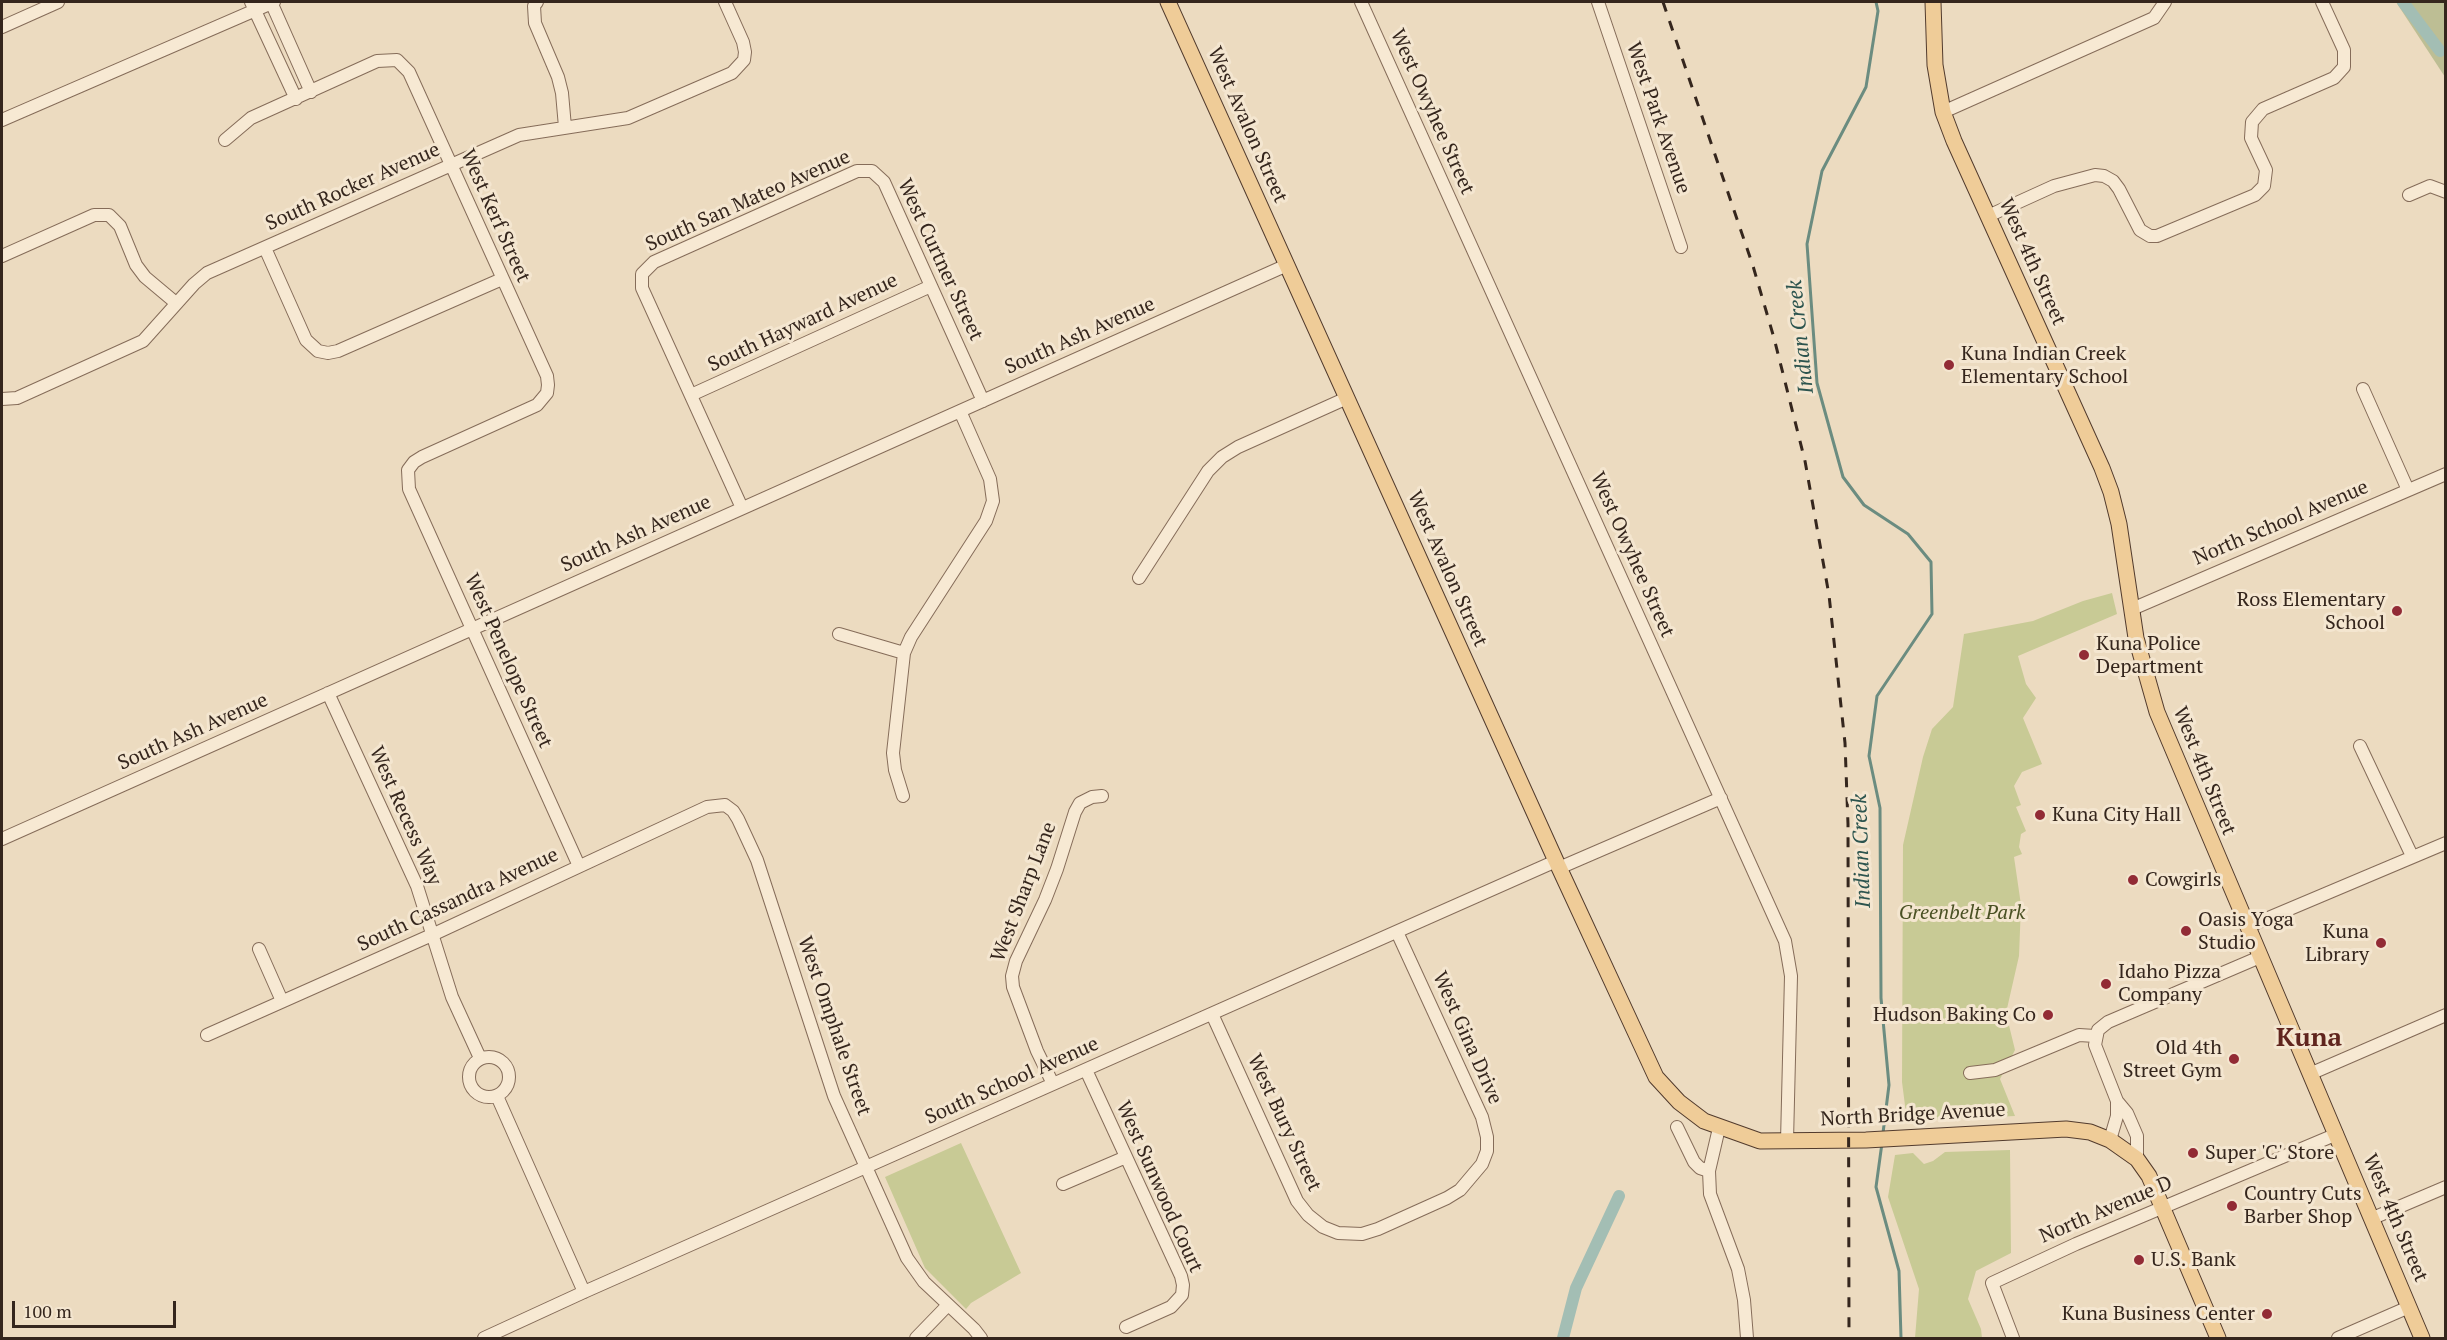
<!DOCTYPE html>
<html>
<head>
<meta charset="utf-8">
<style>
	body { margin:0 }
	#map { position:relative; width:2447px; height:1340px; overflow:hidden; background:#ecdbc0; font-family:"PT Serif",serif }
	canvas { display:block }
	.frame { position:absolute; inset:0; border:3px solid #35261d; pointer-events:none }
	.scale { position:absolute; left:12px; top:1301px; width:164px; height:27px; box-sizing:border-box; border:3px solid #35261d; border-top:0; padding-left:8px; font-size:18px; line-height:21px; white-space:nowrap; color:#35261d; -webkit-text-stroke:4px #f4e6d0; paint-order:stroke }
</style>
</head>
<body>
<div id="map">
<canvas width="2447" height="1340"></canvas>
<div class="frame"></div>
<div class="scale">100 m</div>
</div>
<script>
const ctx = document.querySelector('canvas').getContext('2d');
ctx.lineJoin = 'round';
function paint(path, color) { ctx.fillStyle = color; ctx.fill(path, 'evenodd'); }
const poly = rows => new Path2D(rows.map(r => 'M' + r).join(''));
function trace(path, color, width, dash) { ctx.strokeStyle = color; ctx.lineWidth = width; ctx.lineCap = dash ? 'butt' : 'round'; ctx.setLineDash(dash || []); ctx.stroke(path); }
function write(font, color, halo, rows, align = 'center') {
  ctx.font = font + ' "PT Serif",serif'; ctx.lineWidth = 6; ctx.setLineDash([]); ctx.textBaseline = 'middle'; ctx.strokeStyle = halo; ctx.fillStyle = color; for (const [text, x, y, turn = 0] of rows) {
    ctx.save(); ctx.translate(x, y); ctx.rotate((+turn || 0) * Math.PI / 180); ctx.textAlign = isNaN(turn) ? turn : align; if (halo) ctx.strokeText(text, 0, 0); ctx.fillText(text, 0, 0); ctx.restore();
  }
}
paint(poly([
	[2112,593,2117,614,2018,656,2026,684,2036,698,2023,718,2042,764,2022,772,2014,786,2021,805,2016,807,2026,831,2021,834,2019,847,2022,854,2014,857,2021,905,2019,956,2006,1013,2015,1050,2000,1079,2015,1116,1907,1121,1902,1082,1903,845,1923,757,1932,729,1953,707,1964,634,2033,621,2083,601],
	[961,1143,1021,1273,971,1303,966,1309,925,1268,885,1177],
	[2010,1150,2011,1253,1976,1271,1968,1299,1981,1329,1982,1338,1915,1338,1919,1289,1888,1197,1895,1155,1913,1153,1924,1164,1933,1161,1945,1152]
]), '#c8ca95');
paint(poly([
	[2396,2,2445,2,2445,77]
]), '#bdbe94');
trace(poly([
	[1876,2,1878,11,1866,87,1822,171,1807,244,1817,383,1843,477,1864,505,1908,534,1931,562,1932,614,1877,696,1869,756,1880,808,1881,998,1889,1085,1883,1133],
	[1882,1143,1876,1187,1899,1271,1901,1338]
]), '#6b8c80', 3);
trace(poly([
	[2403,2,2440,51],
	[1563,1338,1576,1288,1619,1196]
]), '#a3beb4', 12);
const minor = poly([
	[251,2,296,99],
	[271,2,311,92],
	[537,2,534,6,535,23,558,77,562,93,565,127],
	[1361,2,1785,941,1791,976,1787,1141],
	[1598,2,1681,247],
	[2,27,58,2],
	[1943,112,2154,18,2165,2],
	[2,120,274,2],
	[225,140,251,118,377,61,397,60,409,72,547,376,548,385,547,393,537,405,422,457,414,462,408,470,409,489,579,866],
	[2409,195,2430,186,2446,192],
	[1988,216,2054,186,2095,175,2104,176,2113,181,2119,189,2140,230,2150,236,2157,236,2255,195,2264,186,2266,170,2251,138,2252,122,2263,109,2334,78,2344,67,2344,50,2322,2],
	[265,248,306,340,318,351,328,353,338,351,502,279],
	[2,256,94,215,109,215,120,226,136,265,145,277,176,303],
	[2363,389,2408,490],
	[691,395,931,286],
	[2,399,17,398,143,341,194,284,207,273,519,135,628,118,732,73,744,60,745,52,743,42,725,2],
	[742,508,642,288,642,274,654,262,857,171,872,171,884,182,983,401],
	[1139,578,1208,471,1222,457,1238,447,1347,398],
	[2132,609,2446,474],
	[839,634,904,653],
	[328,693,417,886,452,997,480,1058],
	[2360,746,2412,856],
	[903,796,895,770,893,753,904,653,911,637,986,521,993,501,990,479,960,411],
	[2,839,1287,265],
	[1559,868,1721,798],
	[2247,927,2446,843],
	[259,949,282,1001],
	[1212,1014,1297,1201,1308,1215,1323,1227,1338,1233,1362,1234,1378,1229,1447,1198,1460,1190,1482,1164,1487,1151,1487,1137,1482,1117,1397,932],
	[207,1035,434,934,707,807,725,805,733,811,738,819,757,860,834,1096,907,1258,924,1282,974,1329,981,1338],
	'469 1077a20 20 0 1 1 40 0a20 20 0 1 1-40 0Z',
	[1086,1070,1181,1276,1183,1285,1182,1295,1171,1307,1126,1327],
	[1970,1073,1995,1070,2079,1035,2095,1036],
	[2312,1073,2446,1015],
	[1053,1084,1037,1051,1013,987,1012,976,1016,961,1045,900,1057,869,1075,812,1080,803,1092,797,1102,796],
	[497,1096,584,1292],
	[2117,1101,2095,1045,2098,1030,2108,1022,2260,957],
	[1677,1127,1694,1162,1700,1168,1709,1171],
	[1719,1128,1709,1171,1710,1194,1738,1269,1744,1300,1747,1338],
	[2110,1140,2117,1116,2117,1101,2127,1113,2137,1136,2137,1159],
	[1063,1184,1126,1157],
	[2373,1218,2446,1187],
	[484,1338,584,1292,1556,861],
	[916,1338,948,1305],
	[2013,1338,1992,1283,2076,1244,2337,1134],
	[2338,1338,2409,1307]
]);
const major = poly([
	[1168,2,1556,861,1656,1077,1679,1102,1704,1121,1760,1141,1866,1140,2066,1129,2090,1132,2110,1140,2137,1159,2149,1176,2218,1338],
	[1933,2,1935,65,1943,112,1954,141,2102,468,2111,492,2119,524,2136,638,2157,712,2422,1338]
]);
trace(minor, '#856c59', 14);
trace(major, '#523b2d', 17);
trace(minor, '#f7e9d3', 12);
trace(major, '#efcc98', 15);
trace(poly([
	[1663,2,1753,266,1774,338,1805,461,1829,595,1845,743,1848,824,1849,1338]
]), '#35261d', 3, [10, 10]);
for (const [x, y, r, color] of [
	[1949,365,6,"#922b35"],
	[2397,611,6,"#922b35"],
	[2084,655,6,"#922b35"],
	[2040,815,6,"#922b35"],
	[2133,880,6,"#922b35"],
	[2186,931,6,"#922b35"],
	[2381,943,6,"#922b35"],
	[2106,984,6,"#922b35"],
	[2048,1015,6,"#922b35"],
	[2234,1059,6,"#922b35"],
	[2193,1153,6,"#922b35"],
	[2232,1206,6,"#922b35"],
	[2139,1260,6,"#922b35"],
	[2267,1314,6,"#922b35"]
]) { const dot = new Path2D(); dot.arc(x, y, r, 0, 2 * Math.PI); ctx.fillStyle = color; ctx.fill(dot); trace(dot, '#f4e6d0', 2); }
write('20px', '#35261d', '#f4e6d0', [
	["West Owyhee Street",1432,112,66],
	["West Park Avenue",1658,118,71],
	["West Avalon Street",1247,125,66],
	["South Rocker Avenue",353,187,-24],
	["South San Mateo Avenue",748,201,-24],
	["West Kerf Street",495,216,66],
	["West Curtner Street",940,260,65],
	["West 4th Street",2032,262,66],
	["South Hayward Avenue",803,323,-25],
	["South Ash Avenue",1080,336,-24],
	["North School Avenue",2281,523,-23],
	["South Ash Avenue",636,534,-24],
	["West Owyhee Street",1632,555,66],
	["West Avalon Street",1447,569,66],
	["West Penelope Street",508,661,66],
	["South Ash Avenue",193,732,-24],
	["West 4th Street",2204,771,68],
	["West Recess Way",405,816,66],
	["West Sharp Lane",1024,892,-69],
	["South Cassandra Avenue",458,900,-25],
	["West Omphale Street",834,1026,71],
	["West Gina Drive",1467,1038,66],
	["South School Avenue",1012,1081,-24],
	["North Bridge Avenue",1913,1115,-3],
	["West Bury Street",1284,1123,65],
	["West Sunwood Court",1159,1187,66],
	["North Avenue D",2106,1210,-23],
	["West 4th Street",2395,1218,67]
]);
write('20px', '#35261d', '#f4e6d0', [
	["Kuna Indian Creek",1961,354],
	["Elementary School",1961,377],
	["Ross Elementary",2385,600,"right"],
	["School",2385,623,"right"],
	["Kuna Police",2096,644],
	["Department",2096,667],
	["Kuna City Hall",2052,815],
	["Cowgirls",2145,880],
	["Oasis Yoga",2198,920],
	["Studio",2198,943],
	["Kuna",2369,932,"right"],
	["Library",2369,955,"right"],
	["Idaho Pizza",2118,972],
	["Company",2118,995],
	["Hudson Baking Co",2036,1015,"right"],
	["Old 4th",2222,1048,"right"],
	["Street Gym",2222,1071,"right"],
	["Super 'C' Store",2205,1153],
	["Country Cuts",2244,1194],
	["Barber Shop",2244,1217],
	["U.S. Bank",2151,1260],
	["Kuna Business Center",2255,1314,"right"]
], 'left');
write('italic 20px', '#4a5124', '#f4e6d0', [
	["Greenbelt Park",1962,913]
]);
write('italic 21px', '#2c544e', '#f4e6d0', [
	["Indian Creek",1801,337,-96],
	["Indian Creek",1862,851,-92]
]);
write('bold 26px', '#60251e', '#f4e6d0', [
	["Kuna",2309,1039]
]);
</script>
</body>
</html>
